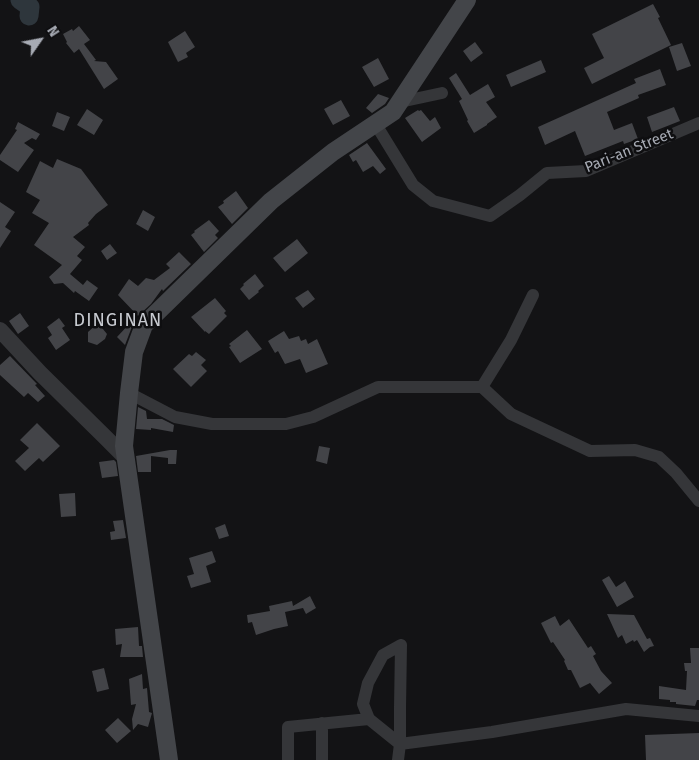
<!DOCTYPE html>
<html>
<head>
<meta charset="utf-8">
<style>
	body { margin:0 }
	#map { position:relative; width:699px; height:760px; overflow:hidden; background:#131315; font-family:"Fira Sans",sans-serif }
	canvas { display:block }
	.north { position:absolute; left:15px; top:15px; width:50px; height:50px; -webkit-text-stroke:4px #0e0e10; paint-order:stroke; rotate:57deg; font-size:14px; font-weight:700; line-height:20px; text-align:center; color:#a7abb4 }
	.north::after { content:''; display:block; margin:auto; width:18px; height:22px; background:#a7abb4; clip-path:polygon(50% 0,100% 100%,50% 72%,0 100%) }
</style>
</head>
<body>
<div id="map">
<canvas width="699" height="760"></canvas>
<div class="north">N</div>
</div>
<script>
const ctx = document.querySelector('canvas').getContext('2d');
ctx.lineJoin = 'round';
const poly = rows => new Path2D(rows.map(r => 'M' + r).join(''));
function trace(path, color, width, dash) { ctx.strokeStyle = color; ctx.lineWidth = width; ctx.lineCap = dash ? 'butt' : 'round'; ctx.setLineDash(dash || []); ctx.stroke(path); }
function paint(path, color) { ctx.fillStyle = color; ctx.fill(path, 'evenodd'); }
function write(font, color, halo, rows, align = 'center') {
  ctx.font = font + ' "Fira Sans",sans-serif'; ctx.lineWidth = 5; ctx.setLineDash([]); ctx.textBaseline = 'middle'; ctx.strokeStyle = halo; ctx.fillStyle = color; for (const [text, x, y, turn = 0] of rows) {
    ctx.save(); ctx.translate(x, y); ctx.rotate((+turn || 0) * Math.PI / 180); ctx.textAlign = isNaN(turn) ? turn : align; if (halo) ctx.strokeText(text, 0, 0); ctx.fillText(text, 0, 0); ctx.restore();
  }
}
trace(poly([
	[20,0,30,7,29,16]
]), '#2e363c', 19);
paint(poly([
	[653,4,660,17,658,18,671,45,592,84,584,68,604,58,592,34],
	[79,26,90,40,84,44,96,60,94,61,106,62,118,79,104,89,79,49,74,53,66,43,67,42,63,34,72,29,73,31],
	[185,31,195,47,186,53,188,57,178,62,168,42],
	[475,42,483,53,471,62,463,51],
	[682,43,691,66,677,71,669,47],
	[378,58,389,79,374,87,362,67],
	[541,60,546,72,511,87,506,75],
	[660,69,666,85,638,95,639,98,607,112,614,130,632,123,638,139,624,144,623,141,585,156,575,131,545,145,538,127,636,83,634,79],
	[456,73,470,95,488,84,495,97,486,102,497,117,487,124,487,125,474,133,467,121,468,120,459,101,462,99,449,78],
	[378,94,389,98,385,104,372,113,366,108],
	[341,100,350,116,333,125,324,109],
	[674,107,680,121,652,132,647,117],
	[87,109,103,120,94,135,77,125],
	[418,110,419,111,421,110,430,121,435,117,441,128,422,142,405,118],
	[57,112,70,117,64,131,52,126],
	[18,122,40,134,36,140,32,138,24,143,34,150,18,172,0,160,0,155,17,130,15,129],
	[367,143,386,169,380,174,373,166,363,172,356,160,353,162,349,155],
	[57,159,81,169,108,205,96,214,88,223,89,225,73,237,85,247,77,256,82,260,70,274,83,285,87,280,98,288,89,301,75,291,74,293,63,283,54,284,49,277,62,265,34,245,49,223,32,213,40,200,26,192,40,161,53,168],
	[236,191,248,208,232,224,218,207,224,203,223,201],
	[0,202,15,212,5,227,11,231,0,248],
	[143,210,155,217,148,231,136,224],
	[209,220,219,231,215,235,218,238,204,252,191,235,195,232,194,231],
	[297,239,308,253,285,272,273,258],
	[110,244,117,253,107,260,101,251],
	[179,252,191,264,163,291,162,289,151,304,138,316,118,295,129,279,138,286,146,278,154,280,170,268,166,264],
	[255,274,264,286,258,291,259,292,249,300,240,289,244,285,243,284],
	[308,290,315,299,303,308,295,298],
	[215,298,226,311,224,313,227,316,209,334,205,331,205,332,191,317],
	[20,313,29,326,18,334,9,321],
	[59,318,65,326,62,328,70,340,56,350,48,338,52,335,47,327],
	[131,322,133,324,125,345,117,337],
	[98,323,107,334,105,339,97,345,88,342,88,332],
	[247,330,262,349,240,363,229,347,231,346,229,344],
	[284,331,289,339,299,336,301,341,306,339,308,344,317,339,328,364,306,373,300,359,285,364,278,351,275,353,268,341],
	[196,352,206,360,201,365,207,371,191,387,173,369,189,354,192,356],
	[10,356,37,384,35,385,45,396,38,402,28,393,24,397,0,375,0,365],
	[138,407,146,411,147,419,162,419,174,425,173,432,151,428,151,430,136,429],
	[37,423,60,446,43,462,39,458,25,471,15,461,29,448,20,440],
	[319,446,330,448,327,464,316,461],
	[170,450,177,450,176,464,168,464,168,458,151,456,151,472,138,472,136,456],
	[114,460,116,462,118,476,102,478,99,462],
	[75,493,76,516,61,517,59,494],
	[123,520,126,538,111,540,110,532,115,531,113,521],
	[225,524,229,536,219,539,215,528],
	[212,551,216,562,206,566,211,582,191,588,187,576,194,574,189,558],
	[609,576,616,587,625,581,634,597,617,607,602,580],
	[310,596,316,608,306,614,303,608,285,612,288,626,274,629,256,635,252,622,248,623,247,615,270,611,269,606,292,601,293,606],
	[607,614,634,615,647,639,650,638,654,646,650,647,644,652,637,640,634,642,633,640,626,644,622,635,618,638],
	[555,616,560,626,569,619,588,648,591,646,596,654,593,656,601,671,612,683,599,694,590,683,580,688,571,670,568,670,564,661,565,660,553,642,551,643,541,623],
	[138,627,139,646,142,646,143,657,120,657,122,644,116,645,115,629],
	[690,648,699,648,699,700,697,700,695,706,676,704,676,702,670,702,670,700,659,699,659,686,686,690,687,671,685,671,684,663,691,663],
	[104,668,109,689,97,692,92,671],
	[142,674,143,689,147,688,149,712,152,713,148,727,138,724,133,730,132,719,136,704,131,705,129,679],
	[118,718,131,731,117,743,105,730],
	[699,733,699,760,646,760,645,735]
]), '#434448');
trace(poly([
	[400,102,442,93],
	[375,123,413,185,433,201,490,216,520,195,547,173,586,171,699,123],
	[482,387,511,340,533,295],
	[129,393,175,417,212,424,286,424,313,417,378,387,482,387,511,414,590,451,635,450,659,457,676,473,699,501],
	[401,645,400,708,400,744,369,719,363,704,368,683,383,655,401,645],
	[322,723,322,760],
	[288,760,288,727,369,719],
	[398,760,400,744,492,732,626,709,699,716]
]), '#353639', 12);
trace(poly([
	[0,330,40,373,104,436,126,458]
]), '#353639', 16);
trace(poly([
	[169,760,124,446,129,393,134,352,144,325,271,201,333,152,393,112,467,0]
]), '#434549', 18);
write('15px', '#a7abb4', '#0e0e10', [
	["Pari-an Street",629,151,-22]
]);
ctx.letterSpacing = '1px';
write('18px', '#c7cad0', '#0e0e10', [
	["DINGINAN",118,321]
]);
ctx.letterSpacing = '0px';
</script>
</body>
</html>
